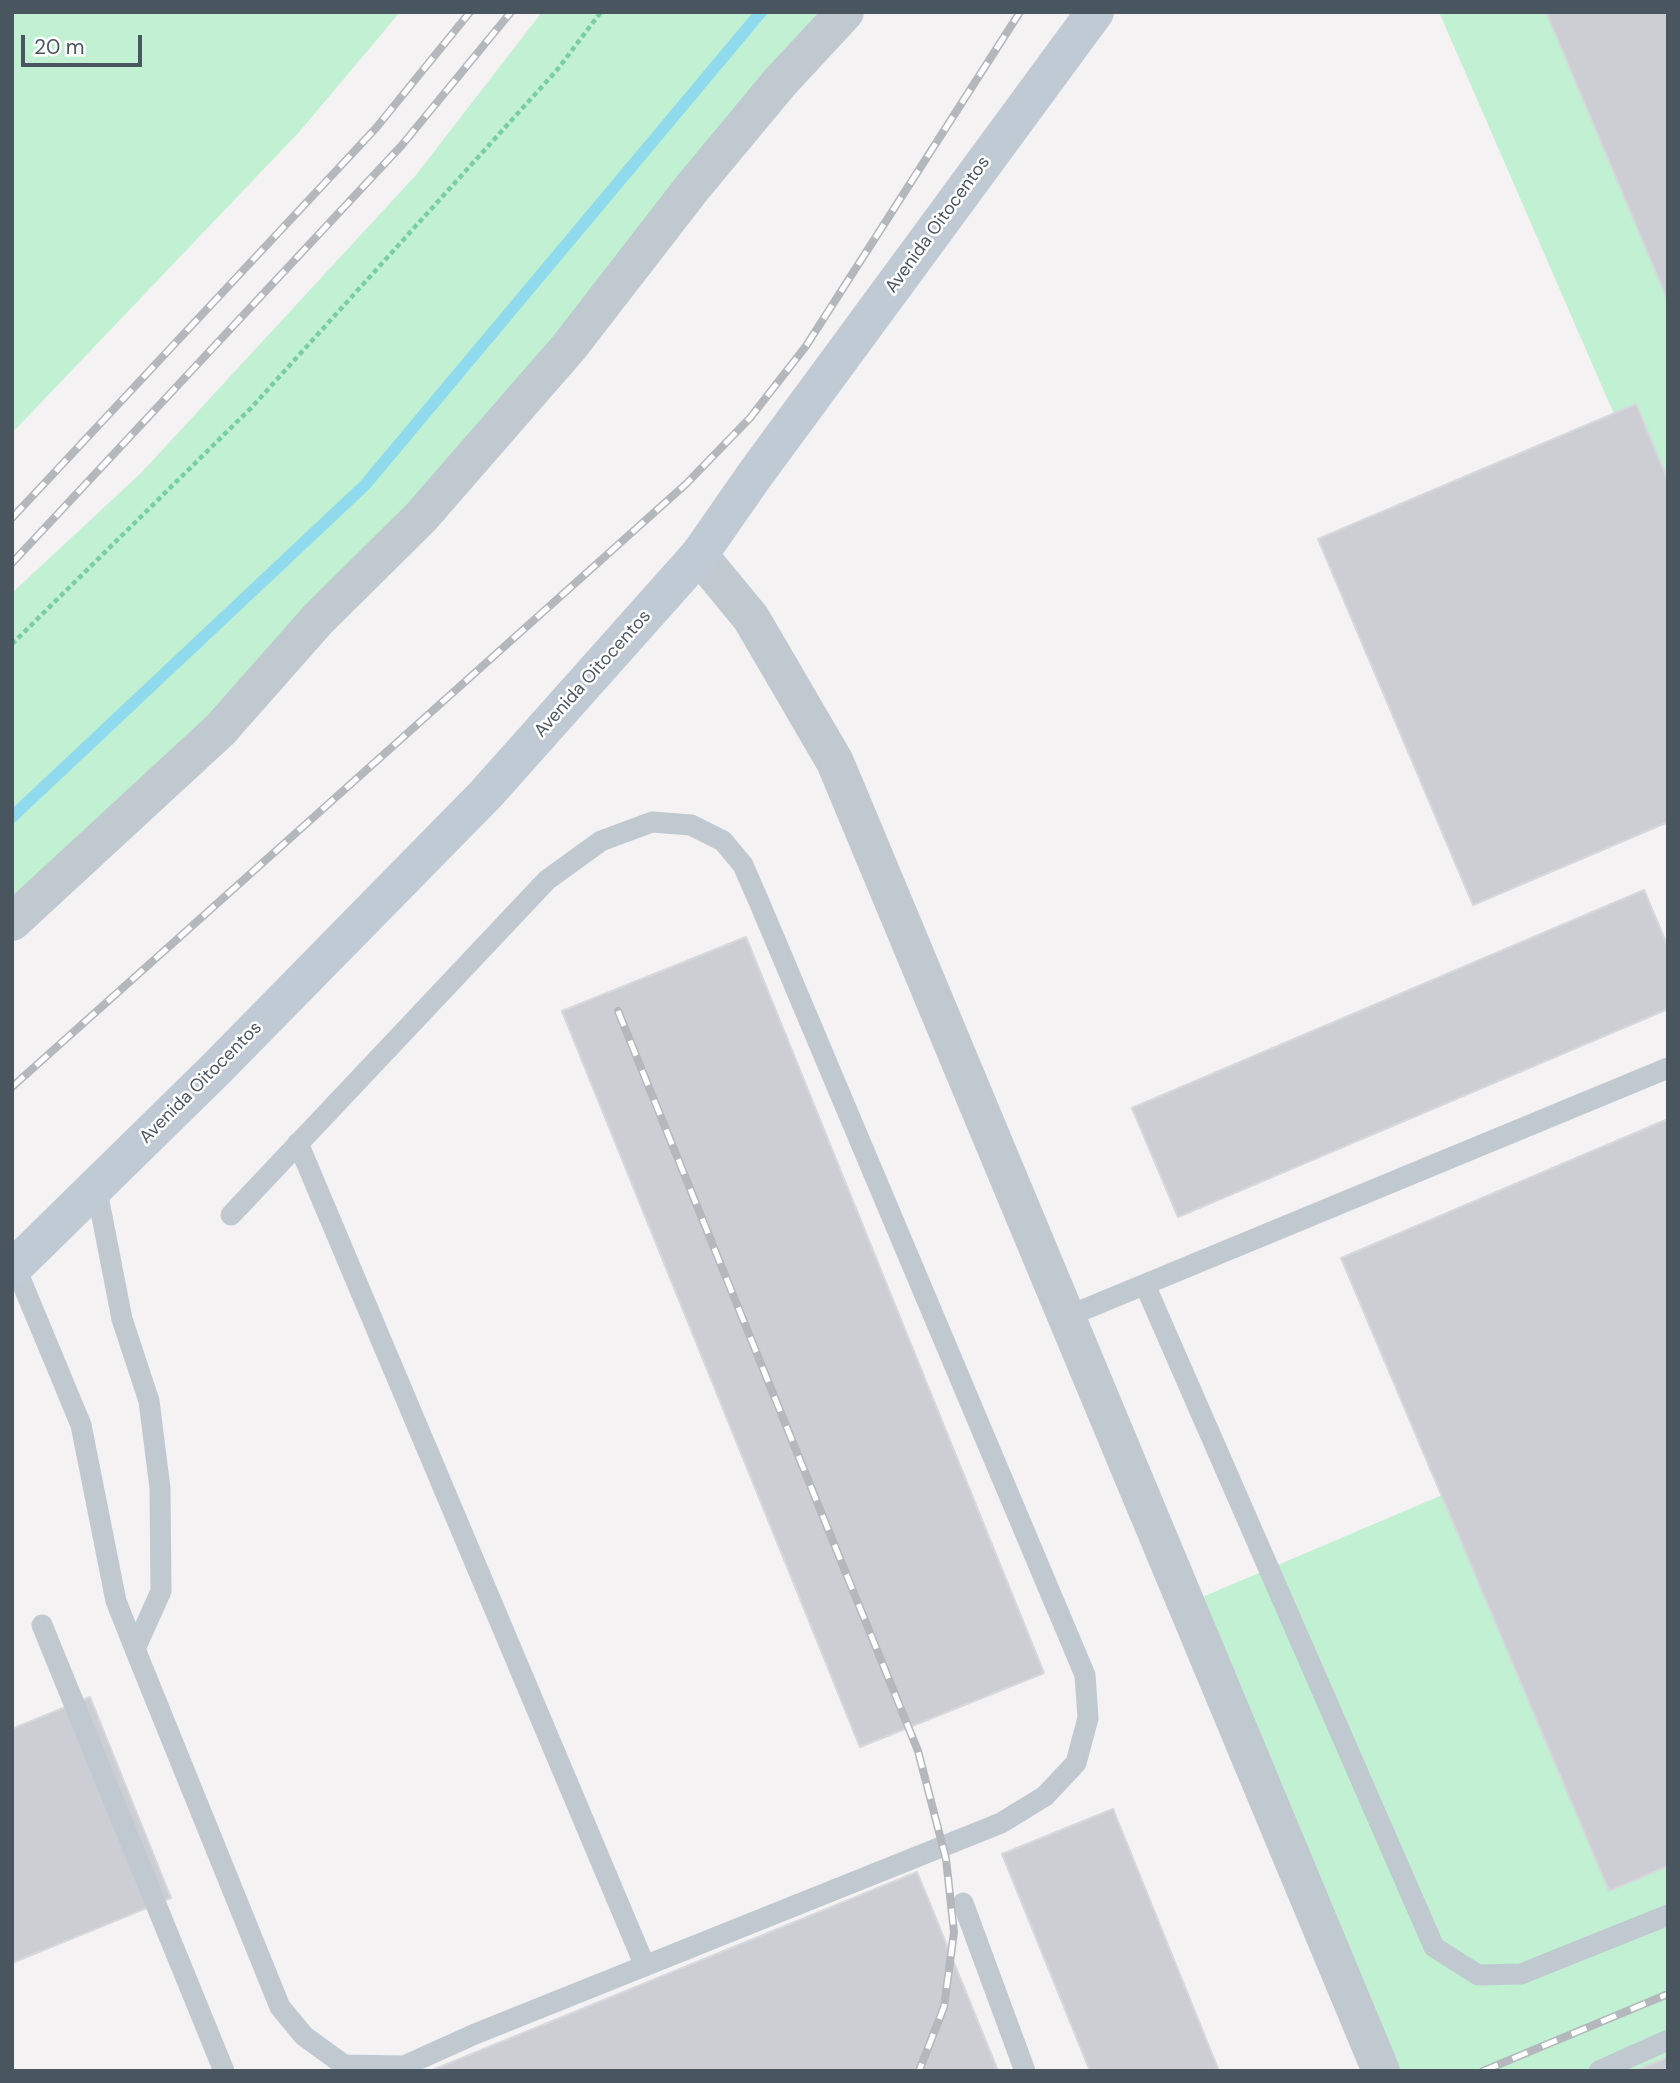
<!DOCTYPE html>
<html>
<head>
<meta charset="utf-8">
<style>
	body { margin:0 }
	#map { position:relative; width:1680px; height:2083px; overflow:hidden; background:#f4f2f2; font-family:"DM Sans",sans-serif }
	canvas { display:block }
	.frame { position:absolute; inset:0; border:14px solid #49555f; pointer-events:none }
	.scale { position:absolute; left:21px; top:35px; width:121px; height:32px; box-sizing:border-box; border:4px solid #49555f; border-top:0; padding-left:9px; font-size:21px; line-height:24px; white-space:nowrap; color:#49555f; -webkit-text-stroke:5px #fff; paint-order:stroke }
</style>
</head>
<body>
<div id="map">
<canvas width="1680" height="2083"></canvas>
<div class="frame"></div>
<div class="scale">20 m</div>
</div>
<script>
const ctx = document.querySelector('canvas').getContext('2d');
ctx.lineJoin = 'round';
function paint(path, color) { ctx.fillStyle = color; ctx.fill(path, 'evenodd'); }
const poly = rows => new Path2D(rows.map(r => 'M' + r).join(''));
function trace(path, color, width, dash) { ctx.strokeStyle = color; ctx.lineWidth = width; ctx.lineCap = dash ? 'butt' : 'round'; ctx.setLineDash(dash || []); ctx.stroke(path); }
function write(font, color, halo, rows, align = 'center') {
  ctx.font = font + ' "DM Sans",sans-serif'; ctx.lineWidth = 5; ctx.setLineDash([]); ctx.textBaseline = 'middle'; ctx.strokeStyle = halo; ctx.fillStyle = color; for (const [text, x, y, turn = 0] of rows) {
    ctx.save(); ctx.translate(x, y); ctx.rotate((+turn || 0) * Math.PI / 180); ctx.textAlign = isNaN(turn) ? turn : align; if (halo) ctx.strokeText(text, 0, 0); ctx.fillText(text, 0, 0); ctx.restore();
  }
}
paint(poly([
	[12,12,400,12,300,131,12,433],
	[542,12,830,12,364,580,12,917,12,593,142,472,416,175],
	[1439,12,1668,12,1668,538],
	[1668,1399,1668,2071,1366,2071,1172,1610]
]), '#c1f0d3');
trace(poly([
	[12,817,365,485,761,12]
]), '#8fdaec', 12);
const building = poly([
	[1546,12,1668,12,1668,301,1546,12],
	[1636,404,1668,480,1668,822,1473,905,1318,539,1636,404],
	[1644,890,1668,947,1668,1009,1178,1217,1132,1108,1644,890],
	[746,937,1044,1673,860,1747,562,1011,746,937],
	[1668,1119,1668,1866,1609,1891,1341,1258,1668,1119],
	[90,1697,171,1898,12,1963,12,1729,90,1697],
	[1113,1809,1219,2071,1090,2071,1002,1854,1113,1809],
	[917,1872,998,2071,430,2071,917,1872],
	[1668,2057,1668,2071,1635,2071,1668,2057]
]);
paint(building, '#ccced4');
trace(building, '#d6d8dd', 2);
trace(poly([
	[12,644,252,407,557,70,601,12]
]), '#79cea3', 4.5, [5, 3.5]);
trace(poly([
	[298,1143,645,1966],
	[15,1266,81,1425,116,1601,135,1649,161,1591,160,1488,149,1401,122,1319,96,1186],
	[1145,1285,1434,1947,1478,1975,1521,1974,1668,1915],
	[1066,1317,1668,1068],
	[42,1625,224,2071],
	[135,1649,280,2007,304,2036,344,2065,404,2066,475,2034,1001,1823,1045,1796,1076,1763,1088,1718,1085,1675,760,904,743,865,723,841,691,825,652,822,601,841,547,880,231,1215],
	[963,1903,1025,2071],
	[1599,2071,1668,2040]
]), '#c0c9d0', 21);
trace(poly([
	[699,555,751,618,835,762,1381,2071],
	[12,922,220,730,318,619,421,517,569,347,692,188,780,82,845,12]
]), '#c0c9d0', 38);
trace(poly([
	[12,1269,217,1068,486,794,699,555,754,476,1095,12]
]), '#c0cad5', 38);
const rail = poly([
	[12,518,376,128,470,12],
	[12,563,402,145,511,12],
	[618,1011,918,1751,946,1859,954,1932,944,2007,919,2071],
	[12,1087,686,484,750,418,806,346,1020,12],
	[1483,2071,1668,1994]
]);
trace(rail, '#b4b7bc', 8);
trace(rail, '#fff', 5, [16]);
write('18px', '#49555f', '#fff', [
	["Avenida Oitocentos",938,225,-54],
	["Avenida Oitocentos",593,674,-48],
	["Avenida Oitocentos",201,1083,-45]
]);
</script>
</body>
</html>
